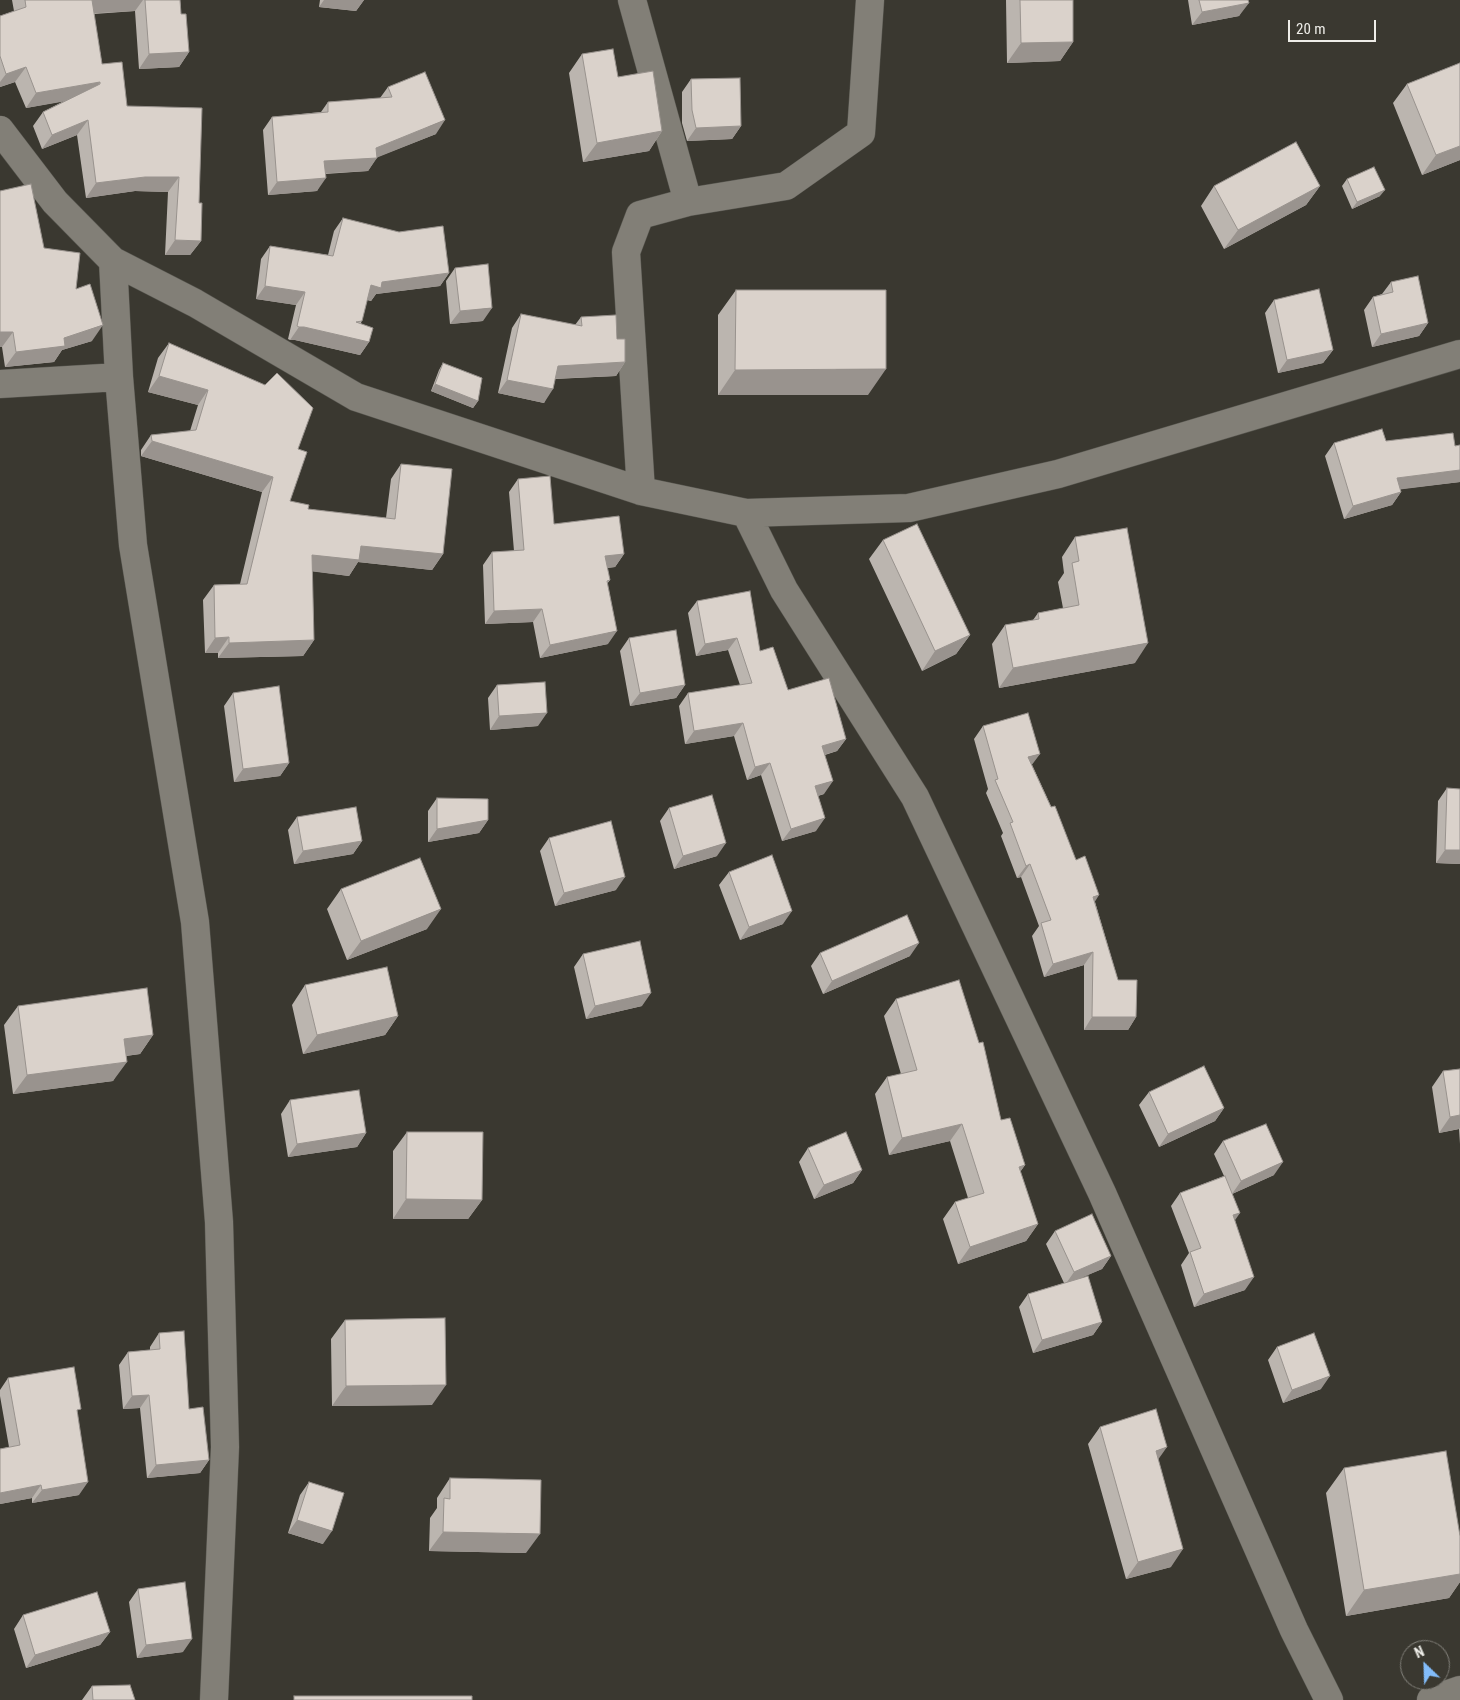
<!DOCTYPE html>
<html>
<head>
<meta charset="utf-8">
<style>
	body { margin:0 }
	#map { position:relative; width:1460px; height:1700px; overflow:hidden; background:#3a3830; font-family:"Roboto Condensed",sans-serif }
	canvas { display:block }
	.north { position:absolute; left:1400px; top:1640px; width:50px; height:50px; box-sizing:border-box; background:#3a3830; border:1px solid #82807a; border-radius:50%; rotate:336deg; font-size:14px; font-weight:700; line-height:20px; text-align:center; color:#eeede8 }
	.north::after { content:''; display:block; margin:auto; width:18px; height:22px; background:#82bcfa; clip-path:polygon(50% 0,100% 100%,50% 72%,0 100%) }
	.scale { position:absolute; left:1288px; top:20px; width:88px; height:22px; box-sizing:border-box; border:2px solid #eeede8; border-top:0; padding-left:6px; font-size:15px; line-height:18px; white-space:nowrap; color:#eeede8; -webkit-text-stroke:4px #3a3830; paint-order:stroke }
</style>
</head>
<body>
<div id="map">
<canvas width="1460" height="1700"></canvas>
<div class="north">N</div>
<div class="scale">20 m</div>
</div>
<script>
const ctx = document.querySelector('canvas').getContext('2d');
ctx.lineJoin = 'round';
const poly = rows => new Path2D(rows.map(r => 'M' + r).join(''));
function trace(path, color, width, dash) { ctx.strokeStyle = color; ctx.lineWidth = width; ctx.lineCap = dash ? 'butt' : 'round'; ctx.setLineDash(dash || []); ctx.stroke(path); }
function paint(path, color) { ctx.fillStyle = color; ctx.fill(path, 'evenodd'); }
const minor = poly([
	[632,0,688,202],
	[0,130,55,202,113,261,195,303,356,397,641,491,746,513,784,590,915,797,1102,1193,1294,1630,1329,1700],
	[113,261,119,377,133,545,195,922,219,1222,225,1447,214,1700],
	[0,384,119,377],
	[641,491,626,252,640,215,688,202,786,186,861,133,870,0],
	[746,513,909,508,1058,474,1460,354],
	[1431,1700,1460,1690]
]);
trace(minor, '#56554e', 29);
trace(minor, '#827f77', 28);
paint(poly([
	[12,0,180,0,181,14,189,52,179,67,139,69,135,11,94,14,102,64,127,106,199,203,201,241,190,255,165,255,168,192,135,191,86,198,77,135,42,149,33,126,43,112,64,101,26,108,15,82,0,87,0,16,14,11],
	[320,0,364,0,356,11,319,7],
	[1006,0,1073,0,1073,42,1060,61,1007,63],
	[1188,0,1248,0,1239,16,1192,25],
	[582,54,618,77,662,131,649,151,583,162,569,73],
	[1460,63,1460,160,1422,175,1393,103,1407,84],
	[691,79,741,126,732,139,687,141,682,123,682,92],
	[388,87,436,134,377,157,368,171,325,174,317,191,268,195,263,130,272,117,321,112,328,102,380,98],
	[1347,179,1380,196,1352,209,1342,186],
	[1214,186,1320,186,1306,205,1224,249,1201,206],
	[0,191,76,289,92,341,62,350,54,362,5,367,2,347,0,347],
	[343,218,449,273,440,286,376,294,371,301,367,300,361,323,369,342,360,355,295,340,290,340,288,339,296,305,256,299,261,259,270,246,328,255,334,231],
	[455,268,483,321,450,324,446,281],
	[1391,282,1428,323,1419,336,1372,347,1364,310,1373,297,1382,294],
	[736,290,868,395,718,395,718,315],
	[1274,300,1333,350,1323,363,1278,373,1265,313],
	[521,314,575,325,581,317,617,339,625,362,616,376,555,379,544,403,498,393,512,328],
	[169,343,298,449,290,501,308,509,386,518,391,479,401,464,443,554,432,570,358,562,349,576,312,571,314,640,303,656,218,658,218,653,205,653,203,600,214,585,240,584,262,492,141,456,141,450,151,435,190,431,198,405,148,392,158,358],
	[443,363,478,401,473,408,431,391,439,370],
	[1334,443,1455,446,1460,445,1460,482,1400,489,1401,492,1392,505,1344,519,1325,456],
	[518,479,554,524,624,554,615,567,607,568,610,580,607,584,608,644,540,658,533,622,485,624,483,565,492,552,514,551,509,492],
	[1075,537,1135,663,999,688,992,644,1005,625,1033,620,1038,613,1063,608,1058,582,1064,573,1062,557],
	[883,540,970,635,956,654,922,671,869,559],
	[697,601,760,651,788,690,846,739,837,751,825,755,824,794,818,796,816,831,782,841,761,775,747,780,734,736,685,744,679,706,688,693,740,685,728,650,696,656,688,613],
	[629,638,685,685,676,698,630,706,620,651],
	[497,685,538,726,490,730,488,698],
	[233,693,289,763,280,776,234,782,224,706],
	[983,726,1032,765,1095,902,1118,980,1136,1017,1128,1030,1084,1030,1084,965,1044,977,1032,936,1039,926,1021,877,1017,878,1001,836,1003,833,986,793,988,789,974,739],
	[1447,788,1460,864,1436,863,1438,801],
	[437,798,488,820,479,833,428,842,428,811],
	[669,808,717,856,674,869,660,821],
	[297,817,362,841,353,854,294,864,288,830],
	[549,838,616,890,555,906,540,851],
	[729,872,783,924,740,940,719,885],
	[341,889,427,929,347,960,327,909],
	[820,953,910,956,823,994,811,966],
	[583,954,642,1006,586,1019,574,967],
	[305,985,398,1016,385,1035,303,1054,292,1005],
	[896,999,1001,1120,1025,1165,1020,1172,1038,1224,1026,1241,958,1264,943,1219,955,1202,968,1198,950,1141,889,1155,875,1094,887,1077,901,1074,884,1016],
	[18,1006,153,1035,140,1054,126,1056,113,1081,13,1094,4,1025],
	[1460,1069,1460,1144,1459,1129,1439,1133,1432,1087,1443,1071],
	[1149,1092,1224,1108,1215,1121,1159,1147,1139,1105],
	[290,1100,366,1133,357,1147,288,1157,281,1114],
	[407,1132,482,1200,468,1219,393,1219,393,1151],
	[1223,1141,1274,1175,1232,1194,1235,1220,1245,1290,1194,1307,1181,1265,1189,1253,1171,1206,1180,1193,1224,1176,1214,1154],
	[808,1148,862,1170,853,1183,814,1199,799,1162],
	[1055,1231,1111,1256,1102,1269,1080,1278,1102,1322,1093,1335,1033,1353,1019,1307,1028,1294,1064,1283,1046,1244],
	[345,1320,432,1405,332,1406,331,1339],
	[159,1333,209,1460,200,1473,147,1478,140,1408,123,1409,119,1365,128,1352,150,1350,150,1347],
	[1277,1347,1321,1389,1283,1403,1268,1360],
	[8,1378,78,1414,79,1495,32,1503,32,1498,0,1504,0,1449,9,1447,0,1396,0,1390],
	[1100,1427,1158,1460,1171,1567,1126,1579,1088,1444],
	[1344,1468,1460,1536,1460,1582,1449,1598,1346,1616,1326,1493],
	[450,1478,526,1553,429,1551,430,1518,437,1508,437,1498],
	[309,1482,323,1544,288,1533,300,1495],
	[138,1589,183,1652,137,1658,129,1602],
	[23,1615,110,1632,100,1645,26,1668,14,1629],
	[92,1686,135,1700,82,1700]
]), '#bbb5af');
paint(poly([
	[92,0,143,0,135,11,82,14],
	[324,0,364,0,356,11,319,7],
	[1249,3,1239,16,1192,25,1202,12],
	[1073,42,1060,61,1007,63,1021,43],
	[189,52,179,67,139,69,149,54],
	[26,67,15,82,0,87,0,82,6,74],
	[100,82,90,97,26,108,36,93],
	[88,120,77,135,42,149,52,135],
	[445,120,436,134,376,158,377,158,368,171,315,174,324,161,376,148],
	[741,126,732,139,687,141,696,128],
	[662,131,649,151,583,162,597,143],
	[1460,146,1460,160,1422,175,1436,155],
	[145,177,179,177,168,192,135,191,86,198,96,183],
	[326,178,317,191,268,195,277,182],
	[1320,186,1306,205,1224,249,1238,230],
	[1385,190,1380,196,1352,209,1357,202],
	[175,240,201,241,190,255,165,255],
	[449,273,440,286,376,294,371,301,362,298,371,285,382,282],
	[265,286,305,292,296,305,256,299],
	[492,308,483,321,450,324,460,311],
	[1428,323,1419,336,1372,347,1381,334],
	[103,325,92,341,62,350,54,362,5,367,16,352],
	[299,327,304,327,369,342,360,355,295,340,290,340],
	[0,332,13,332,2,347,0,347],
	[1333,350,1323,363,1278,373,1287,360],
	[625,362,616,376,549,379,558,366],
	[886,369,868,395,718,395,735,370],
	[159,376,208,390,198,405,148,392],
	[507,380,553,389,544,403,498,393],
	[435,384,478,401,473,408,431,391],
	[152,441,273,477,262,492,141,456],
	[1460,470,1460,482,1388,491,1397,478],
	[1401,492,1392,505,1344,519,1353,506],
	[361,546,443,554,432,570,358,562,349,576,301,570,312,555],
	[624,554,615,567,596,569,605,556],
	[542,609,533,622,485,624,494,611],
	[617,631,608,644,540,658,550,645],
	[970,635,956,654,922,671,935,651],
	[229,637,218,653,205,653,215,638],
	[737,638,728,650,696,656,705,644],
	[314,640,303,656,218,658,229,643],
	[1148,643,1135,663,999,688,1013,668],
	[685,685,676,698,630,706,640,693],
	[547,713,538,726,490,730,499,716],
	[743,723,734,736,685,744,694,731],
	[846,739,837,751,813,758,822,746],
	[1040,754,1031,766,1028,757],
	[289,763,280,776,234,782,243,769],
	[770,763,761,775,747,780,755,767],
	[833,781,824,794,806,799,815,786],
	[825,818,816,831,782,841,791,829],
	[488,820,479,833,428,842,437,829],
	[362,841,353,854,294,864,303,851],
	[726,843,717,856,674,869,683,856],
	[1445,850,1460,850,1460,864,1436,863],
	[1030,864,1021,877,1017,878,1026,866],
	[625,877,616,890,555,906,564,893],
	[1099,895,1091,908,1093,897],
	[441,909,427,929,347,960,361,941],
	[792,911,783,924,740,940,749,927],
	[919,943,910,956,823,994,832,981],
	[1093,952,1084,965,1044,977,1053,964],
	[651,993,642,1006,586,1019,595,1006],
	[398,1016,385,1035,303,1054,317,1035],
	[1092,1017,1136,1017,1128,1030,1084,1030],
	[153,1035,140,1054,110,1058,124,1039],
	[127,1062,113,1081,13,1094,27,1075],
	[1224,1108,1215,1121,1159,1147,1168,1134],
	[1460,1115,1460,1128,1459,1129,1439,1133,1450,1117],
	[962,1124,950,1141,889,1155,902,1138],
	[366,1133,357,1147,288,1157,297,1144],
	[1283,1162,1274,1175,1232,1194,1241,1181],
	[1025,1165,1013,1182,1019,1167],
	[862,1170,853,1183,814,1199,824,1185],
	[406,1199,482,1200,468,1219,393,1219],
	[1240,1213,1231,1226,1233,1215],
	[1038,1224,1026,1241,958,1264,970,1247],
	[1111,1256,1102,1269,1065,1285,1074,1272],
	[1254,1277,1245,1290,1194,1307,1204,1294],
	[1102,1322,1093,1335,1033,1353,1042,1340],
	[1330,1376,1321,1389,1283,1403,1292,1390],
	[446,1385,432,1405,332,1406,346,1386],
	[149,1395,140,1408,123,1409,132,1396],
	[1167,1447,1155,1464,1156,1451],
	[209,1460,200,1473,147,1478,156,1465],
	[88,1482,79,1495,32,1503,42,1490],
	[41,1485,32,1498,0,1504,0,1493],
	[297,1520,332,1531,323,1544,288,1533],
	[443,1532,540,1534,526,1553,429,1551],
	[1183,1549,1171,1567,1126,1579,1138,1562],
	[1460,1574,1460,1582,1449,1598,1346,1616,1364,1590],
	[110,1632,100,1645,26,1668,35,1655],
	[192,1639,183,1652,137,1658,146,1645]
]), '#99938e');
const building = poly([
	[25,0,92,0,102,64,122,62,127,106,202,108,199,203,202,203,201,241,175,240,179,177,145,177,96,183,88,120,52,135,43,112,100,84,100,82,36,93,26,67,6,74,0,56,0,16,26,7,25,0],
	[145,0,180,0,181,14,186,14,189,52,149,54,145,0],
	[1020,0,1073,0,1073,42,1021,43,1020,0],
	[1199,0,1248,0,1249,3,1202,12,1199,0],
	[613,49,618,77,653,71,662,131,597,143,582,54,613,49],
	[1460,63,1460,146,1436,155,1407,84,1460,63],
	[425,72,445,120,376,148,377,158,324,161,326,178,277,182,272,117,328,112,328,102,392,97,388,87,425,72],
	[740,78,741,126,696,128,692,110,691,79,740,78],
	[1296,142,1320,186,1238,230,1214,186,1296,142],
	[1374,167,1385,190,1357,202,1347,179,1374,167],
	[31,184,44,248,80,253,76,289,90,284,103,325,64,338,65,346,16,352,13,332,0,332,0,191,31,184],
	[343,218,399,232,443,226,449,273,382,282,381,288,371,285,362,321,356,322,373,328,369,342,304,327,299,327,297,326,305,292,265,286,270,246,333,256,343,218],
	[488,264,492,308,460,311,455,268,488,264],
	[1418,276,1428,323,1381,334,1373,297,1393,292,1391,282,1418,276],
	[1319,289,1333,350,1287,360,1274,300,1319,289],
	[736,290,886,290,886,369,735,370,736,290],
	[521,314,582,326,581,317,616,315,617,339,625,339,625,362,558,366,553,389,507,380,521,314],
	[169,343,265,385,277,373,313,408,298,449,307,452,290,501,309,505,308,509,395,519,401,464,452,469,443,554,361,546,359,560,312,555,314,640,229,643,229,637,215,638,214,585,247,584,273,477,152,441,151,435,196,430,208,390,159,376,169,343],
	[443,363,482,378,478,401,435,384,443,363],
	[1382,429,1386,441,1453,433,1455,446,1460,445,1460,470,1397,478,1401,492,1353,506,1334,443,1382,429],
	[550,476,554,524,619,516,624,554,605,556,610,580,607,581,617,631,550,645,542,609,494,611,492,552,524,550,518,479,550,476],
	[917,524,970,635,935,651,883,540,917,524],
	[1127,528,1148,643,1013,668,1005,625,1039,619,1038,613,1079,605,1072,563,1079,561,1075,537,1127,528],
	[750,591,760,651,773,647,788,690,829,678,846,739,822,746,833,781,815,786,825,818,791,829,770,763,755,767,743,723,694,731,688,693,752,683,737,638,705,644,697,601,750,591],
	[676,630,685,685,640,693,629,638,676,630],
	[545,682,547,713,499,716,497,685,545,682],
	[279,686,289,763,243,769,233,693,279,686],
	[1028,713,1040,754,1028,757,1051,807,1055,806,1076,860,1085,856,1099,895,1093,897,1118,980,1137,980,1136,1017,1092,1017,1093,952,1053,964,1041,923,1051,920,1030,864,1026,866,1010,823,1013,822,995,780,998,779,983,726,1028,713],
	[1447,788,1460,789,1460,850,1445,850,1447,788],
	[712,795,726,843,683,856,669,808,712,795],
	[437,798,488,799,488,820,437,829,437,798],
	[356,807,362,841,303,851,297,817,356,807],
	[611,821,625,877,564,893,549,838,611,821],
	[772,855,792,911,749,927,729,872,772,855],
	[420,858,441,909,361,941,341,889,420,858],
	[907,915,919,943,832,981,820,953,907,915],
	[640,941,651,993,595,1006,583,954,640,941],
	[387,967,398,1016,317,1035,305,985,387,967],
	[959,980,979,1043,983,1042,1001,1120,1010,1118,1025,1165,1019,1167,1038,1224,970,1247,955,1202,984,1193,962,1124,902,1138,887,1077,917,1070,896,999,959,980],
	[147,988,153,1035,124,1039,127,1062,27,1075,18,1006,147,988],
	[1204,1066,1224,1108,1168,1134,1149,1092,1204,1066],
	[1460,1069,1460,1115,1450,1117,1443,1071,1460,1069],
	[359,1090,366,1133,297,1144,290,1100,359,1090],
	[1266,1124,1283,1162,1241,1181,1223,1141,1266,1124],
	[407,1132,483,1132,482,1200,406,1199,407,1132],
	[846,1132,862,1170,824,1185,808,1148,846,1132],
	[1225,1176,1240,1213,1233,1215,1254,1277,1204,1294,1190,1252,1201,1248,1180,1193,1225,1176],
	[1092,1214,1111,1256,1074,1272,1055,1231,1092,1214],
	[1088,1276,1102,1322,1042,1340,1028,1294,1088,1276],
	[445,1318,446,1385,346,1386,345,1320,445,1318],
	[184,1331,189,1409,203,1407,209,1460,156,1465,149,1395,132,1396,128,1352,160,1349,159,1333,184,1331],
	[1314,1333,1330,1376,1292,1390,1277,1347,1314,1333],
	[74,1367,81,1409,77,1410,88,1482,42,1490,41,1485,0,1493,0,1449,20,1445,8,1378,74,1367],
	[1156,1409,1167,1447,1156,1451,1183,1549,1138,1562,1100,1427,1156,1409],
	[1446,1451,1460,1536,1460,1574,1364,1590,1344,1468,1446,1451],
	[450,1478,541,1480,540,1534,443,1532,444,1498,450,1499,450,1478],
	[309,1482,344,1493,332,1531,297,1520,309,1482],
	[185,1582,192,1639,146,1645,138,1589,185,1582],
	[97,1592,110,1632,35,1655,23,1615,97,1592],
	[130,1685,135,1700,93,1700,92,1686,130,1685],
	[294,1696,472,1696,472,1700,294,1700,294,1696]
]);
paint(building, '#dad2cb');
trace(building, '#99938e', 1);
</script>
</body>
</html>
